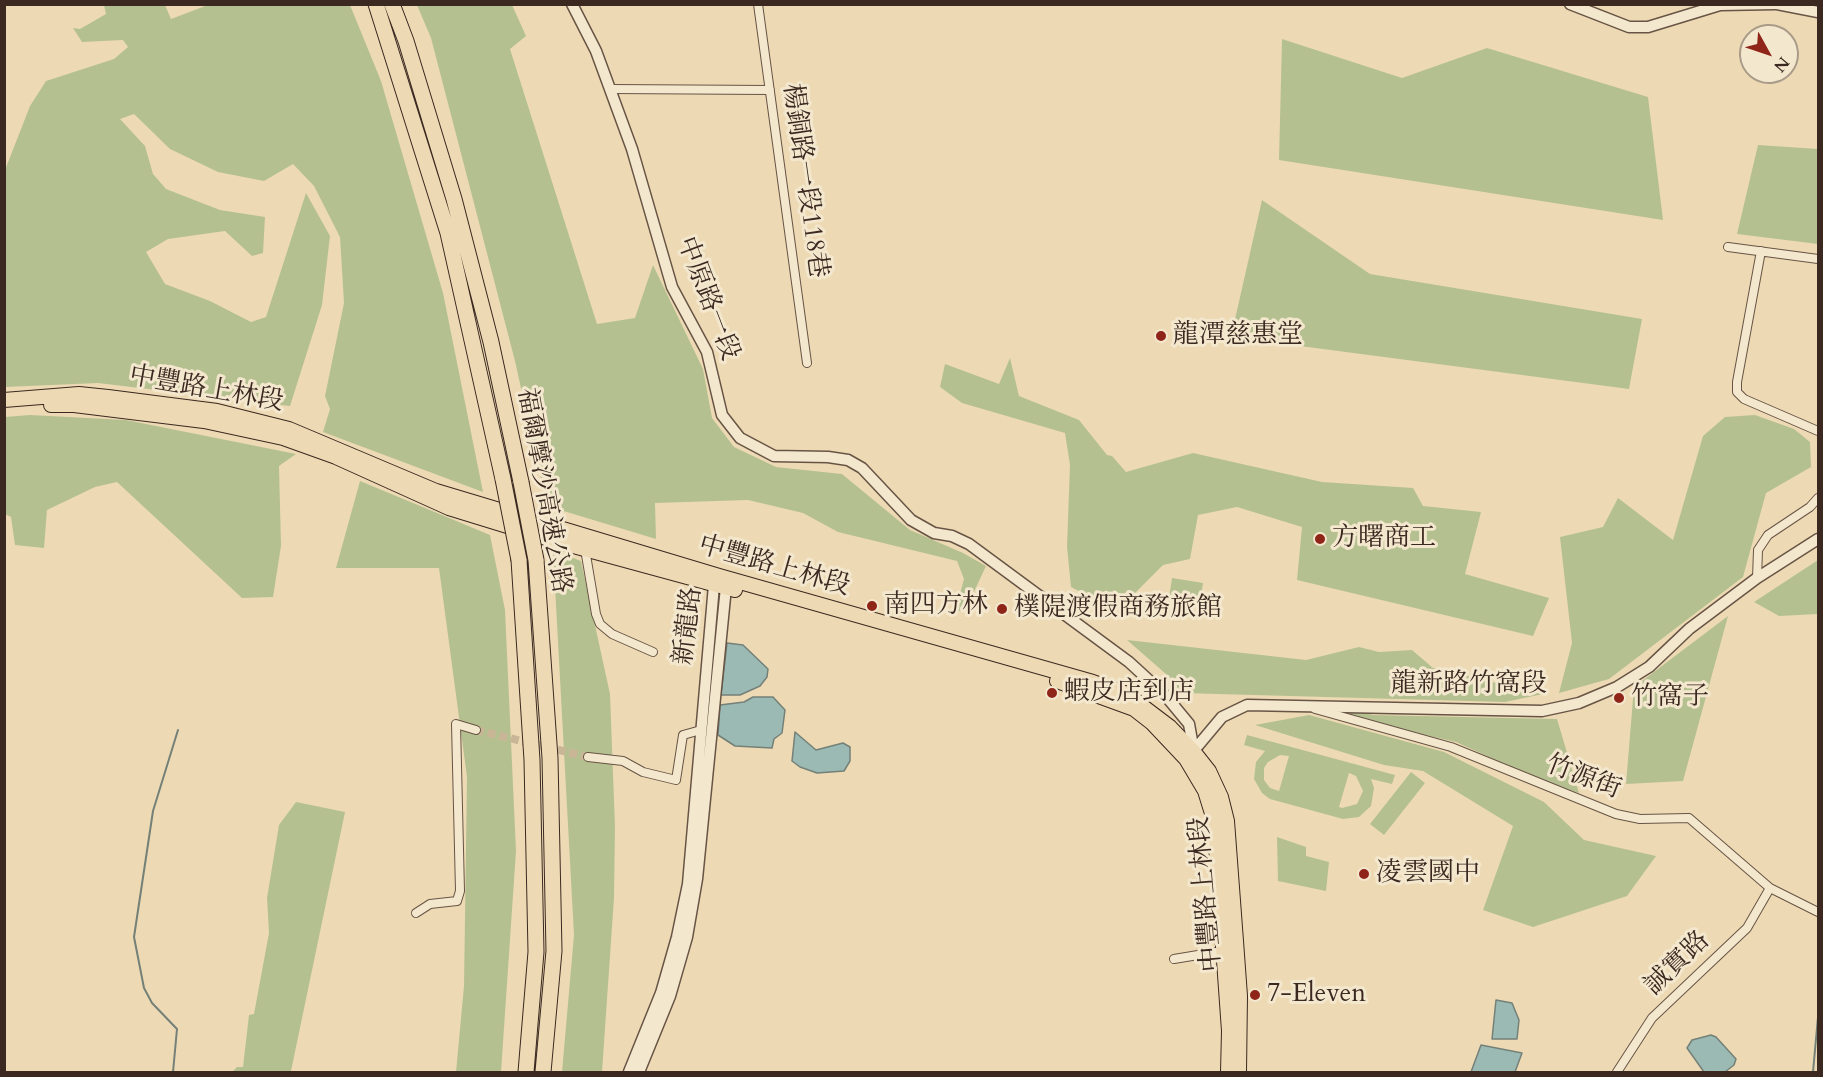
<!DOCTYPE html>
<html>
<head>
<meta charset="utf-8">
<style>
	body { margin:0 }
	#map { position:relative; width:1823px; height:1077px; overflow:hidden; background:#eddab4; font-family:Cardo,serif }
	canvas { display:block }
	.frame { position:absolute; inset:0; border:6px solid #3b2820; pointer-events:none }
	.north { position:absolute; left:1739px; top:24px; width:60px; height:60px; box-sizing:border-box; background:#f3e7ce; border:2px solid #a99b88; border-radius:50%; rotate:130deg; font-size:16px; font-weight:700; line-height:24px; text-align:center; color:#3b2820 }
	.north::after { content:''; display:block; margin:auto; width:21px; height:27px; background:#8f2418; clip-path:polygon(50% 0,100% 100%,50% 72%,0 100%) }
</style>
</head>
<body>
<div id="map">
<canvas width="1823" height="1077"></canvas>
<div class="frame"></div>
<div class="north">N</div>
</div>
<script>
const ctx = document.querySelector('canvas').getContext('2d');
ctx.lineJoin = 'round';
function paint(path, color) { ctx.fillStyle = color; ctx.fill(path, 'evenodd'); }
const poly = rows => new Path2D(rows.map(r => 'M' + r).join(''));
function trace(path, color, width, dash) { ctx.strokeStyle = color; ctx.lineWidth = width; ctx.lineCap = dash ? 'butt' : 'round'; ctx.setLineDash(dash || []); ctx.stroke(path); }
function write(font, color, halo, rows, align = 'center') {
  ctx.font = font + ' Cardo,"Noto Serif TC",serif'; ctx.lineWidth = 6; ctx.setLineDash([]); ctx.textBaseline = 'middle'; ctx.strokeStyle = halo; ctx.fillStyle = color; for (const [text, x, y, turn = 0] of rows) {
    ctx.save(); ctx.translate(x, y); ctx.rotate((+turn || 0) * Math.PI / 180); ctx.textAlign = isNaN(turn) ? turn : align; if (halo) ctx.strokeText(text, 0, 0); ctx.fillText(text, 0, 0); ctx.restore();
  }
}
paint(poly([
	[104,5,165,5,171,19,208,5,350,5,381,81,443,293,483,492,323,432,330,409,325,396,344,303,340,237,314,186,293,164,264,181,218,172,170,149,134,114,120,119,145,146,153,174,166,189,220,210,265,217,263,253,252,256,225,231,168,239,146,252,165,284,210,301,251,322,266,317,306,193,330,236,322,305,290,406,98,383,5,387,5,170,30,106,46,81,114,59,128,47,123,40,82,42,73,28,80,29,106,14],
	[417,5,512,5,526,36,510,49,597,324,635,318,653,265,703,369,712,418,734,447,776,467,842,474,910,530,963,553,986,566,966,609,955,612,964,579,957,561,838,532,803,513,748,500,655,503,656,539,547,506,515,361,431,38],
	[1282,39,1402,78,1487,48,1648,97,1663,220,1279,160],
	[1758,145,1818,149,1818,244,1737,234],
	[1262,200,1370,274,1642,319,1629,389,1231,337],
	[1010,358,1019,396,1079,420,1107,455,1112,456,1126,472,1193,453,1322,482,1413,488,1423,506,1481,512,1465,574,1549,598,1533,636,1297,580,1302,527,1237,507,1198,515,1190,559,1163,565,1131,597,1102,603,1071,587,1067,547,1070,465,1065,433,962,403,940,387,945,364,999,384],
	[30,415,126,420,296,454,279,466,281,546,273,597,242,598,117,482,95,487,47,510,44,548,15,545,11,517,5,514,5,417],
	[1755,415,1794,429,1810,442,1811,467,1766,493,1743,577,1609,679,1559,693,1572,643,1560,537,1603,527,1618,498,1673,540,1703,436,1725,417],
	[360,481,490,535,505,610,516,851,501,1072,456,1072,464,986,467,777,439,568,336,568],
	[553,550,581,561,610,694,615,827,614,898,602,1072,562,1072,574,935],
	[1818,560,1818,614,1779,616,1754,602],
	[1172,578,1203,583,1200,603,1169,598],
	[1728,616,1683,781,1626,784,1634,687],
	[1127,640,1306,660,1359,647,1379,652,1412,650,1433,668,1543,694,1505,702,1182,693,1166,674],
	[1345,708,1373,715,1557,719,1579,793,1533,777,1456,742,1343,716,1339,709],
	[1309,715,1444,752,1544,802,1584,840,1656,856,1627,896,1533,927,1483,910,1513,826,1423,771,1384,765,1255,725],
	[1247,735,1395,775,1392,784,1371,779,1374,788,1371,806,1359,817,1343,819,1270,799,1262,793,1254,779,1256,762,1265,751,1244,745],
	[1280,755,1289,756,1279,791,1270,788,1264,780,1264,768,1268,762],
	[1349,773,1356,776,1363,791,1357,804,1342,808,1339,807],
	[1411,772,1425,783,1384,835,1370,824],
	[296,802,345,812,291,1071,232,1072,237,1067,243,1067,249,1015,254,1014,269,933,267,898,279,825],
	[1277,837,1306,847,1306,856,1329,862,1326,891,1278,881]
]), '#b5c090');
const water = poly([
	[727,643,743,645,768,669,767,677,760,686,740,695,721,695,727,643],
	[753,697,773,697,785,710,782,733,774,739,772,748,735,746,718,735,720,705,744,702,753,697],
	[795,732,816,750,843,743,850,747,850,761,844,771,817,773,800,767,792,761,795,732],
	[1496,1000,1512,1003,1519,1020,1517,1039,1492,1039,1496,1000],
	[1711,1035,1716,1037,1736,1059,1734,1065,1725,1072,1704,1072,1687,1048,1692,1040,1711,1035],
	[1481,1045,1522,1053,1515,1072,1471,1072,1481,1045]
]);
paint(water, '#9abab3');
trace(water, '#748078', 1.5);
trace(poly([
	[173,1072,177,1029,152,1003,144,988,134,937,153,811,178,730],
	[1813,1072,1818,1017]
]), '#748078', 2);
trace(poly([
	[476,730,588,757]
]), '#c9b696', 8, [8, 4]);
const minor = poly([
	[758,4,807,363],
	[610,89,770,90],
	[1728,247,1818,259],
	[1761,251,1737,382,1737,392,1744,399,1818,431],
	[585,549,596,614,600,624,612,634,653,652],
	[1757,578,1758,550,1768,535,1810,507,1818,498],
	[1315,709,1451,747,1616,814,1640,819,1689,818,1770,888,1818,912],
	[588,757,623,761,643,772,676,780,683,735,701,730],
	[416,913,430,904,457,901,460,891,456,724,476,730],
	[1174,959,1222,951],
	[1617,1072,1652,1018,1747,928,1770,888]
]);
const tertiary = poly([
	[572,4,596,51,632,149,672,287,707,352,722,415,740,438,774,456,828,457,848,460,862,468,911,520,934,533,952,536,969,544,1129,662,1165,695,1189,724,1194,752],
	[1570,4,1629,27,1648,27,1720,5,1775,4],
	[1777,4,1818,12],
	[1191,754,1222,717,1247,705,1542,711,1579,703,1617,687,1649,667,1689,629,1757,578,1818,539],
	[629,1072,661,993,677,937,688,884,714,585,719,576,726,587,697,879,687,937,670,996,639,1072]
]);
const primary = poly([
	[4,400,79,394,108,397,217,411,289,429,436,491,719,576,1093,682,1125,693,1170,727,1194,752,1209,771,1221,797,1227,821,1236,941,1240,996,1239,1072],
	[51,405,74,405,204,421,283,438,336,457,449,508,566,544,735,590],
	[1057,681,1134,709,1152,723,1186,759,1205,791,1214,820,1229,1031,1228,1072]
]);
const motorway = poly([
	[376,4,448,233,503,479],
	[392,4,406,41,454,199,491,342,521,482],
	[519,560,532,760,536,952,526,1072],
	[536,560,550,758,554,951,543,1072]
]);
trace(minor, '#685445', 10);
trace(tertiary, '#685445', 13);
trace(primary, '#3b2820', 16);
trace(motorway, '#3b2820', 17);
trace(minor, '#f3e7ce', 8);
trace(tertiary, '#f3e7ce', 10);
trace(primary, '#eddab4', 14);
trace(motorway, '#eddab4', 15);
const motorwayBridge = poly([
	[503,479,519,560],
	[521,482,536,560]
]);
trace(motorwayBridge, '#3b2820', 17, []);
trace(motorwayBridge, '#eddab4', 15);
for (const [x, y, r, color] of [
	[1161,336,6,"#8f2418"],
	[1320,539,6,"#8f2418"],
	[872,606,6,"#8f2418"],
	[1002,609,6,"#8f2418"],
	[1052,693,6,"#8f2418"],
	[1619,698,6,"#8f2418"],
	[1364,874,6,"#8f2418"],
	[1255,995,6,"#8f2418"]
]) { const dot = new Path2D(); dot.arc(x, y, r, 0, 2 * Math.PI); ctx.fillStyle = color; ctx.fill(dot); trace(dot, '#f3e7ce', 2); }
write('26px', '#3b2820', '#f3e7ce', [
	["楊銅路一段118巷",804,181,82],
	["中原路一段",707,299,69],
	["中豐路上林段",206,390,10],
	["福爾摩沙高速公路",543,491,80],
	["中豐路上林段",774,567,16],
	["新龍路",689,626,-83],
	["龍新路竹窩段",1469,685],
	["竹源街",1583,778,21],
	["中豐路上林段",1207,894,-95],
	["誠實路",1678,964,-44]
]);
write('26px', '#3b2820', '#f3e7ce', [
	["龍潭慈惠堂",1173,336],
	["方曙商工",1332,539],
	["南四方林",884,606],
	["樸隄渡假商務旅館",1014,609],
	["蝦皮店到店",1064,693],
	["竹窩子",1631,698],
	["凌雲國中",1376,874],
	["7-Eleven",1267,995]
], 'left');
</script>
</body>
</html>
